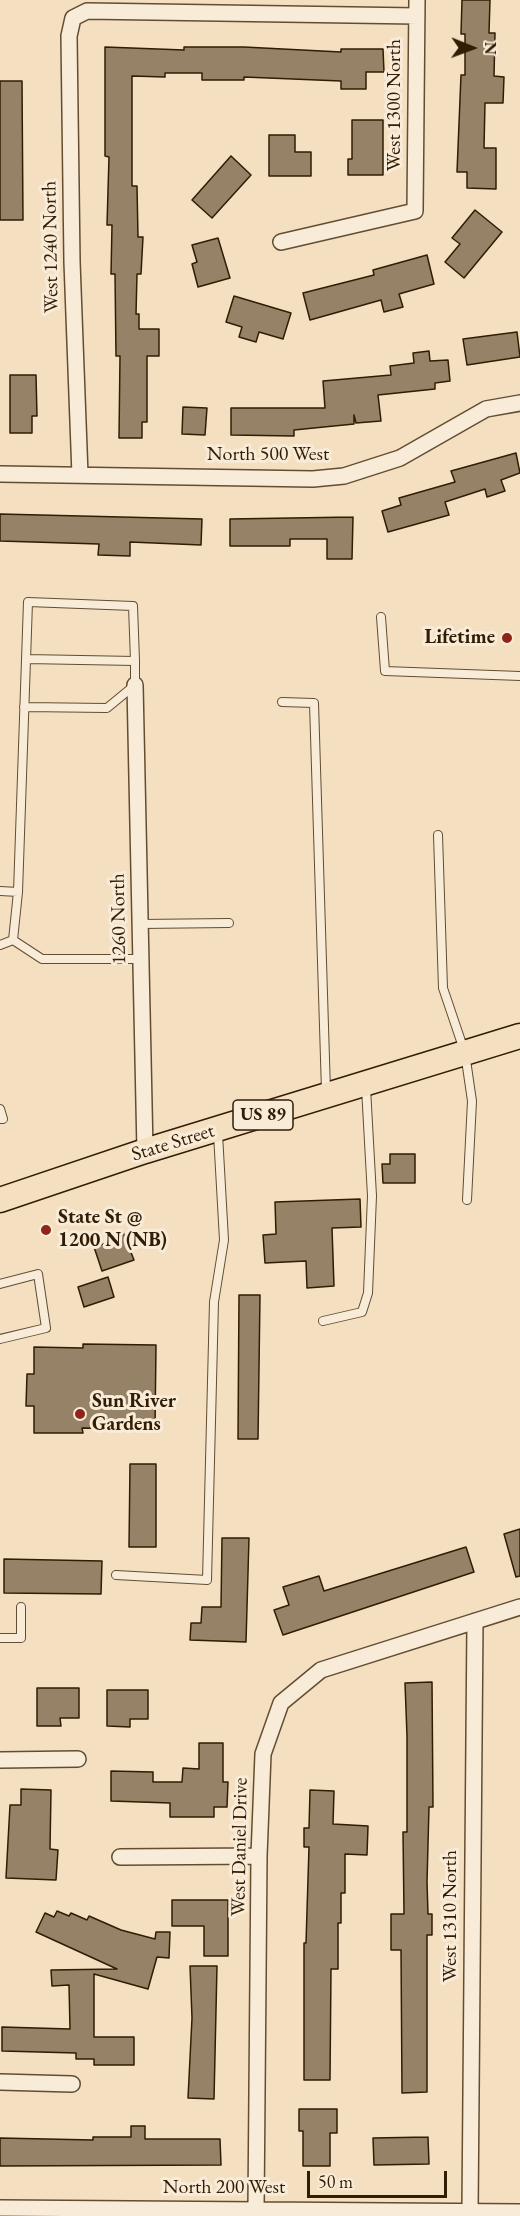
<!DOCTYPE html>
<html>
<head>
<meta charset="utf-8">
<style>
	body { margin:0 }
	#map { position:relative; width:520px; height:2216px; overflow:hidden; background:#f4e0c1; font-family:"EB Garamond",serif }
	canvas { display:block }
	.north { position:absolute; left:442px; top:18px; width:60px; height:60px; -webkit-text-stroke:4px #f8ebd7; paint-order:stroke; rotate:91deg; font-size:16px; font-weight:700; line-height:24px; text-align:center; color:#311c04 }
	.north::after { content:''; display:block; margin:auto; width:21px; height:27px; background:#311c04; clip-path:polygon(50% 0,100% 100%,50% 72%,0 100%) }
	.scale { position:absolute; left:307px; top:2171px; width:140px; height:27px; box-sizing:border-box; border:3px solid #311c04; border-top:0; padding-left:8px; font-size:18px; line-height:21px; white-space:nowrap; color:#311c04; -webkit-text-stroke:4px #f8ebd7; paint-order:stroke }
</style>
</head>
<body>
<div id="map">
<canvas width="520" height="2216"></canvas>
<div class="north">N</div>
<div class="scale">50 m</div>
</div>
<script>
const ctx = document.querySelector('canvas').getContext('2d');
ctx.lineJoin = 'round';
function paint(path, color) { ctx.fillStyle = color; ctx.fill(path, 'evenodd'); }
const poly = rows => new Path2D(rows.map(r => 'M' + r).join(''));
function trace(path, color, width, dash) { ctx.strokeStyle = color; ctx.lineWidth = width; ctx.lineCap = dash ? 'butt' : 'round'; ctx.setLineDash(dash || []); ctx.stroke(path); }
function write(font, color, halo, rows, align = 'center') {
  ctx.font = font + ' "EB Garamond",serif'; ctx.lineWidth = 6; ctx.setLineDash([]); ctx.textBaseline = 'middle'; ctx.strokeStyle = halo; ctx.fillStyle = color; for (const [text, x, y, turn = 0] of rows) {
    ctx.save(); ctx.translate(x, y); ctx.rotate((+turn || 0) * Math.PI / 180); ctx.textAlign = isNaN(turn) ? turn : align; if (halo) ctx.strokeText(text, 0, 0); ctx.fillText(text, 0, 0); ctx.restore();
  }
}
const building = poly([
	[462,0,490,0,489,33,495,33,494,76,504,77,503,103,485,103,484,148,496,148,496,189,467,188,467,172,457,172,461,75,465,75,465,34,461,34,462,0],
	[105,47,184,50,184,47,244,47,341,52,341,49,383,49,384,72,366,72,366,89,341,89,341,81,244,77,244,80,202,80,202,73,165,73,165,77,132,76,132,186,137,186,138,237,143,237,141,274,137,274,136,314,139,314,139,329,159,329,159,356,147,356,147,422,142,422,142,438,119,438,120,356,116,356,115,274,111,274,112,225,107,225,109,157,105,156,105,47],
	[0,81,22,81,23,220,0,220,0,81],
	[352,120,383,120,383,175,348,175,348,159,352,159,352,120],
	[269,135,295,135,295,152,311,152,311,176,269,176,269,135],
	[231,156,251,175,212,218,192,200,231,156],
	[475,210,502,232,464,278,445,262,460,244,452,238,475,210],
	[218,238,230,278,198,287,192,264,197,262,192,245,218,238],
	[427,255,434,284,399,294,403,307,384,312,381,300,310,320,303,293,374,275,373,270,427,255],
	[234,296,291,313,283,339,259,332,256,342,239,337,242,327,226,322,234,296],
	[517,332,520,357,467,365,463,339,517,332],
	[429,351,430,361,448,360,450,381,435,383,435,389,378,395,381,421,356,423,354,415,354,424,294,430,294,436,231,435,231,408,325,408,323,381,391,375,390,366,414,363,413,353,429,351],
	[10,375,36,375,37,416,32,416,32,433,10,433,10,375],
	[183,407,207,408,205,435,182,434,183,407],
	[516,453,520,473,501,480,505,491,487,497,485,489,445,502,449,515,388,532,382,511,401,505,399,498,455,482,451,471,516,453],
	[0,514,202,519,201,545,130,542,130,556,98,555,99,544,0,541,0,514],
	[353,517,352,559,327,559,327,539,290,539,290,546,230,546,230,519,353,517],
	[390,1154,415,1154,415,1183,383,1183,382,1164,390,1164,390,1154],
	[360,1199,361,1227,332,1228,334,1286,307,1288,306,1261,265,1263,263,1235,276,1234,275,1202,360,1199],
	[123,1232,134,1260,102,1271,94,1247,110,1242,108,1236,123,1232],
	[108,1277,114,1297,84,1307,78,1287,108,1277],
	[239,1295,260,1295,258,1439,238,1439,239,1295],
	[83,1344,156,1345,155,1429,82,1428,83,1433,34,1433,34,1406,26,1406,27,1374,34,1374,34,1347,83,1348,83,1344],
	[130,1464,156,1464,156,1547,129,1547,130,1464],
	[520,1529,520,1576,516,1577,504,1534,520,1529],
	[222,1538,249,1538,246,1642,190,1640,191,1623,201,1623,202,1607,221,1607,222,1538],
	[466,1547,474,1572,283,1635,274,1610,289,1605,283,1587,319,1576,324,1591,466,1547],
	[4,1559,102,1561,101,1594,4,1593,4,1559],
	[432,1682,433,1807,429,1807,427,1882,428,1914,432,1914,432,1935,427,1935,427,2092,402,2093,401,1950,391,1950,391,1914,404,1914,403,1832,407,1832,407,1736,405,1683,432,1682],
	[37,1688,79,1688,79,1718,60,1718,61,1726,37,1726,37,1688],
	[107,1690,148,1690,148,1719,130,1719,130,1727,107,1726,107,1690],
	[199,1743,223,1743,223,1782,228,1782,227,1807,214,1807,214,1817,170,1817,170,1803,111,1801,111,1771,153,1772,153,1782,182,1782,183,1768,199,1769,199,1743],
	[21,1789,51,1790,50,1849,58,1850,56,1880,6,1878,10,1805,21,1805,21,1789],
	[310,1790,334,1791,333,1824,368,1826,367,1855,345,1854,345,1893,341,1893,341,1923,338,1923,338,1969,331,1969,330,2080,304,2080,304,1943,306,1943,309,1847,304,1847,304,1828,309,1828,310,1790],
	[172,1900,228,1900,228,1956,204,1956,204,1926,172,1926,172,1900],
	[57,1911,69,1916,71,1913,87,1920,89,1916,121,1930,155,1939,156,1932,170,1932,169,1958,157,1957,148,1989,94,1974,94,2037,134,2037,134,2065,94,2065,94,2059,76,2059,76,2053,2,2051,2,2027,70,2029,69,1985,52,1986,51,1970,117,1969,36,1932,45,1913,54,1917,57,1911],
	[190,1966,217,1966,214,2099,188,2098,192,2018,190,1966],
	[299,2109,337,2109,337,2133,330,2133,330,2166,303,2166,303,2131,299,2131,299,2109],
	[131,2126,145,2126,145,2139,220,2139,221,2165,0,2166,0,2138,93,2140,93,2137,131,2137,131,2126],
	[428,2137,429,2164,374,2165,373,2138,428,2137]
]);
paint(building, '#968266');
trace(building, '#311c04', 1.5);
const lane = poly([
	[381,617,385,671,520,676],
	[282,702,314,703,326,1091],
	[24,707,107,708,135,685,135,661,26,659],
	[438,835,443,988,465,1053,472,1101,467,1200],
	[0,891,18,892,28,602,133,606,135,661],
	[18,892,13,940,42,959,141,959],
	[140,924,229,923],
	[0,945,13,940],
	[0,1109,3,1119,0,1119],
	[0,1284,38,1274,46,1328,0,1339],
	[323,1321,362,1312,368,1293,372,1196,366,1088],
	[116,1575,207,1580,214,1302,224,1240,218,1134],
	[0,1638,21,1638,21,1607]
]);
const street = poly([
	[281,242,415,211,417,0],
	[0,474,313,479,344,476,400,458,486,409,520,403],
	[80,475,72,262,69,36,73,18,87,11,417,16],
	[135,685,145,1151],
	[0,1760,78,1759],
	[120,1857,259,1856],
	[0,2082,72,2084],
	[0,2208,520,2212],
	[256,2209,259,1856,263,1754,281,1703,321,1670,520,1607],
	[470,2211,475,1621]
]);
const primary = poly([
	[0,1200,145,1151,520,1036]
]);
trace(lane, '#624d33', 10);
trace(street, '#624d33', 18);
trace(primary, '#311c04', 27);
trace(lane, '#f8ebd7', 8);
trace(street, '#f8ebd7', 15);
trace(primary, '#f4e0c1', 24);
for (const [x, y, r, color] of [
	[507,638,6,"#8f2418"],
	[46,1230,6,"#8f2418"],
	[80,1414,6,"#8f2418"]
]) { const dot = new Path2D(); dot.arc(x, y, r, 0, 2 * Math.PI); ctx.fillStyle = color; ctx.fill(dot); trace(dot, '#f8ebd7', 2); }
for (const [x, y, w] of [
	[263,1115,60]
]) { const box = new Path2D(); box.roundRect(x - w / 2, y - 15, w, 30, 4.5); ctx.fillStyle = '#f8ebd7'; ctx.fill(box); trace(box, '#311c04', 1.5); }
write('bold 18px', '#311c04', null, [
	["US 89",263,1115]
]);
write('20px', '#311c04', '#f8ebd7', [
	["West 1300 North",395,105,-90],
	["West 1240 North",51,247,-91],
	["North 500 West",268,455],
	["1260 North",119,919,-91],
	["State Street",173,1143,-17],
	["West Daniel Drive",240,1847,-89],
	["West 1310 North",451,1916,-90],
	["North 200 West",224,2188]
]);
write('bold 20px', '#311c04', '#f8ebd7', [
	["Lifetime",495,638,"right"],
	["State St @",58,1218],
	["1200 N (NB)",58,1241],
	["Sun River",92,1402],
	["Gardens",92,1425]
], 'left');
</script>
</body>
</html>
